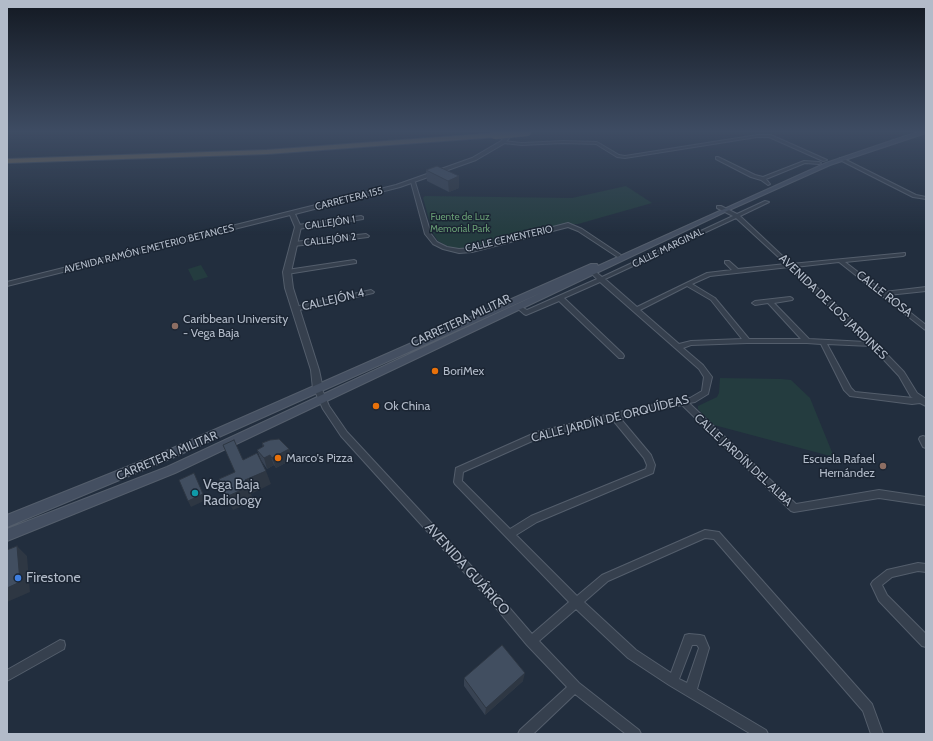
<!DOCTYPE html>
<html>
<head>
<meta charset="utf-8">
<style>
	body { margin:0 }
	#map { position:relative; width:933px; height:741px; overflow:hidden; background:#222e3e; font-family:Cabin,sans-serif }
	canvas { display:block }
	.frame { position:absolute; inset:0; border:8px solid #b2bbc9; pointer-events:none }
</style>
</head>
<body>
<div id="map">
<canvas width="933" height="741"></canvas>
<div class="frame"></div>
</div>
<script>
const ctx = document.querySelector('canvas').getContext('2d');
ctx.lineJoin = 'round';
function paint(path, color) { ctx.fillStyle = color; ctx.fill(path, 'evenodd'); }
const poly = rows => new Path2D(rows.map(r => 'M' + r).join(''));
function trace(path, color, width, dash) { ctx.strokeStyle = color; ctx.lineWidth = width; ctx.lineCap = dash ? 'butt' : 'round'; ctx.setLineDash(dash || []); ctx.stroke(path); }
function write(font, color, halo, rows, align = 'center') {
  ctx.font = font + ' Cabin,sans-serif'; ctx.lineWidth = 3; ctx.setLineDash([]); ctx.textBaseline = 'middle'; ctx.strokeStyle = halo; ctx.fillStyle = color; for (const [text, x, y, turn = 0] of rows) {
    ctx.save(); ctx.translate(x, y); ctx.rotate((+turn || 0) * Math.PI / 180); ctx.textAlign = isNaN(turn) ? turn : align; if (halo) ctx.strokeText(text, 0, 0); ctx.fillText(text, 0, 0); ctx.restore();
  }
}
paint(poly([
	[626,186,652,203,578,224,559,225,466,249,451,248,438,241,433,233,423,198,425,196,572,198],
	[201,265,208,277,194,281,188,269],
	[720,378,781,379,791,380,810,398,834,457,714,425,698,409,698,406,717,397,719,393]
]), '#243c3f');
const minor = poly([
	[757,135,771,135,827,160,823,161,769,137,757,137,625,158,617,157,596,144,563,143,522,145,503,143,501,142,503,141,522,143,563,141,597,142,619,155,625,156,757,135],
	[716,157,718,157,755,175,763,177,804,161,819,162,821,163,819,164,805,163,766,179,770,184,768,185,761,180,751,177,716,159,716,157],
	[840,158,842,158,916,195,926,197,926,199,913,197,840,160,840,158],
	[411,181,415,182,431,234,437,242,447,247,459,249,472,248,568,223,582,229,621,255,618,257,616,256,578,231,568,227,472,252,459,253,443,249,433,244,425,234,411,182,411,181],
	[765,201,769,202,740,216,791,264,905,253,905,255,903,256,845,262,884,292,926,287,926,291,888,295,926,325,926,330,924,329,839,262,795,267,875,342,904,372,917,393,926,399,926,406,920,403,912,404,850,396,844,390,821,344,807,343,747,343,691,345,683,348,703,365,712,377,708,394,695,402,689,403,796,504,879,490,926,497,926,505,879,498,794,512,791,511,682,405,620,418,651,455,655,465,653,473,537,522,516,535,577,596,602,575,705,530,719,532,872,704,883,734,871,734,863,711,714,539,705,538,608,581,584,602,636,650,671,673,685,635,689,634,700,635,704,636,709,648,697,689,766,730,768,734,751,734,669,685,628,658,576,609,539,641,579,683,639,730,641,734,626,734,575,694,533,734,518,734,520,730,567,687,527,645,492,603,341,436,323,409,314,389,315,387,321,387,329,406,347,432,500,597,532,634,569,602,455,484,454,482,456,468,537,432,614,413,690,398,702,391,704,377,699,369,600,282,564,298,623,354,624,356,623,358,619,358,559,301,526,315,524,314,517,308,520,306,527,310,597,279,592,274,592,272,596,272,602,277,733,216,717,208,717,206,721,206,737,214,765,201],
	[736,218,786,264,738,269,729,261,725,261,725,263,732,270,707,273,637,307,605,279,736,218],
	[789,267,866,342,809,339,774,303,792,300,793,299,792,298,790,297,755,301,752,303,755,305,768,303,801,339,749,339,715,298,692,284,710,276,789,267],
	[687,286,711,300,742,339,691,341,679,344,640,310,687,286],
	[827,344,871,346,899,376,911,397,913,398,855,392,851,388,827,344],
	[612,419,644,458,647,465,646,469,531,516,510,529,462,481,463,472,539,438,612,419],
	[692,645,697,645,699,648,687,683,679,679,692,645],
	[361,216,363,217,363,219,298,229,295,227,298,225,361,216],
	[366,234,369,236,368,237,294,246,291,244,294,242,366,234],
	[354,260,356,261,356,263,287,274,284,272,287,270,354,260],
	[371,290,374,292,373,293,295,311,292,309,295,307,371,290],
	[923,436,926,437,926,448,923,447,919,439,920,437,923,436],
	[918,563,926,564,926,572,918,571,892,577,882,585,887,595,926,634,926,647,922,646,879,601,871,584,873,581,887,570,918,563],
	[60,640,64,641,65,645,64,649,7,681,7,670,60,640]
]);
const tertiary = poly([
	[510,131,515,131,505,143,476,160,400,187,295,214,301,227,291,272,293,288,319,370,323,389,321,391,315,391,313,389,311,370,285,288,283,272,295,227,290,215,7,286,7,282,396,185,472,158,501,141,510,131]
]);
const secondary = poly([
	[920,131,926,131,926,133,830,165,727,211,175,473,7,541,7,529,167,467,545,291,172,458,7,527,7,515,164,452,591,264,597,264,598,266,826,163,920,131]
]);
const motorway = poly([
	[495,133,499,135,498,137,267,154,7,163,7,159,267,150,495,133]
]);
trace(minor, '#545e6c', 2);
trace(tertiary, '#545e6c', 2);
trace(secondary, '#545e6c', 2);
trace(motorway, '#414b59', 2);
paint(minor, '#36404e');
paint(tertiary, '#36404e');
paint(secondary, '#444f61');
paint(motorway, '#746752');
const motorwayBridge = poly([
	[495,135,527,132]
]);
trace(motorwayBridge, '#414b59', 9, []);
trace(motorwayBridge, '#746752', 8);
paint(poly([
	[426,170,459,176,459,188,449,192,427,181],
	[262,443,289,449,293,459,276,468,274,465,267,469,261,460,257,450,263,447],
	[464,678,523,681,485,715,464,686]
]), '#384353');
paint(poly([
	[459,176,459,188,449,192,448,181],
	[289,449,293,459,276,468,272,458],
	[270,455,274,465,267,469,264,458],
	[266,471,271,484,251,494,245,480],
	[194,473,206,500,191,507,188,501],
	[248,487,254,501,233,510,226,497],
	[17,546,27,556,30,592,7,602,7,588],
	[525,673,523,681,485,715,486,708]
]), '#2e3743');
const building = poly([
	[437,166,459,176,448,181,426,170,437,166],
	[279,439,289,449,272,458,270,455,264,458,257,450,264,446,262,443,270,440,279,439],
	[234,440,243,460,257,453,266,471,245,480,248,487,226,497,219,479,235,472,223,445,234,440],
	[194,473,203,494,188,501,179,480,194,473],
	[17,546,20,582,7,588,7,550,17,546],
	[502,645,525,673,486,708,464,678,502,645]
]);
paint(building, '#414e60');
trace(building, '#2e3743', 1);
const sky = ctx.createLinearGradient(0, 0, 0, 235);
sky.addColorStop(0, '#131922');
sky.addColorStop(0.56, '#3e4c63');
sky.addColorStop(1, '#3e4c6300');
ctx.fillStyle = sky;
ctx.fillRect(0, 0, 933, 235);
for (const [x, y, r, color] of [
	[175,326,4,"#8d6e63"],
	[435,371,4,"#e8710a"],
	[376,406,4,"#e8710a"],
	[278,458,4,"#e8710a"],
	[883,466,4,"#8d6e63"],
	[195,493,4,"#0f9aa8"],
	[18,578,4,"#3f7fe0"]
]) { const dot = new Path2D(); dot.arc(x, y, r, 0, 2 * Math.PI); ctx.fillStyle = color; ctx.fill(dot); trace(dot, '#1b2533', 1.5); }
write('10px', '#b2bbc9', '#1b2533', [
	["CARRETERA 155",349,199,-14],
	["CALLEJÓN 1",330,223,-8],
	["CALLE CEMENTERIO",509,239,-13],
	["CALLEJÓN 2",330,240,-7],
	["CALLE MARGINAL",668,248,-26],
	["AVENIDA RAMÓN EMETERIO BETANCES",149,249,-14]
]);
write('10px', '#679c73', '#1b2533', [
	["Fuente de Luz",460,217],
	["Memorial Park",460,229]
]);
write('12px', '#b2bbc9', '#1b2533', [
	["CALLE ROSA",884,294,38],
	["CALLEJÓN 4",333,300,-13],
	["AVENIDA DE LOS JARDINES",833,307,44],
	["CARRETERA MILITAR",461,321,-25],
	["CALLE JARDÍN DE ORQUÍDEAS",610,419,-14],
	["CARRETERA MILITAR",167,456,-23],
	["CALLE JARDÍN DEL ALBA",743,460,43]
]);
write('12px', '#b2bbc9', '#1b2533', [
	["Caribbean University",183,319],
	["- Vega Baja",183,333],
	["BoriMex",443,371],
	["Ok China",384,406],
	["Marco's Pizza",286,458],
	["Escuela Rafael",875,459,"right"],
	["Hernández",875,473,"right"]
], 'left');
write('14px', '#b2bbc9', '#1b2533', [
	["Vega Baja",203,485],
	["Radiology",203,501],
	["Firestone",26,578]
], 'left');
write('14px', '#b2bbc9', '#1b2533', [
	["AVENIDA GUÁRICO",467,569,48]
]);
</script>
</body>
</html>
